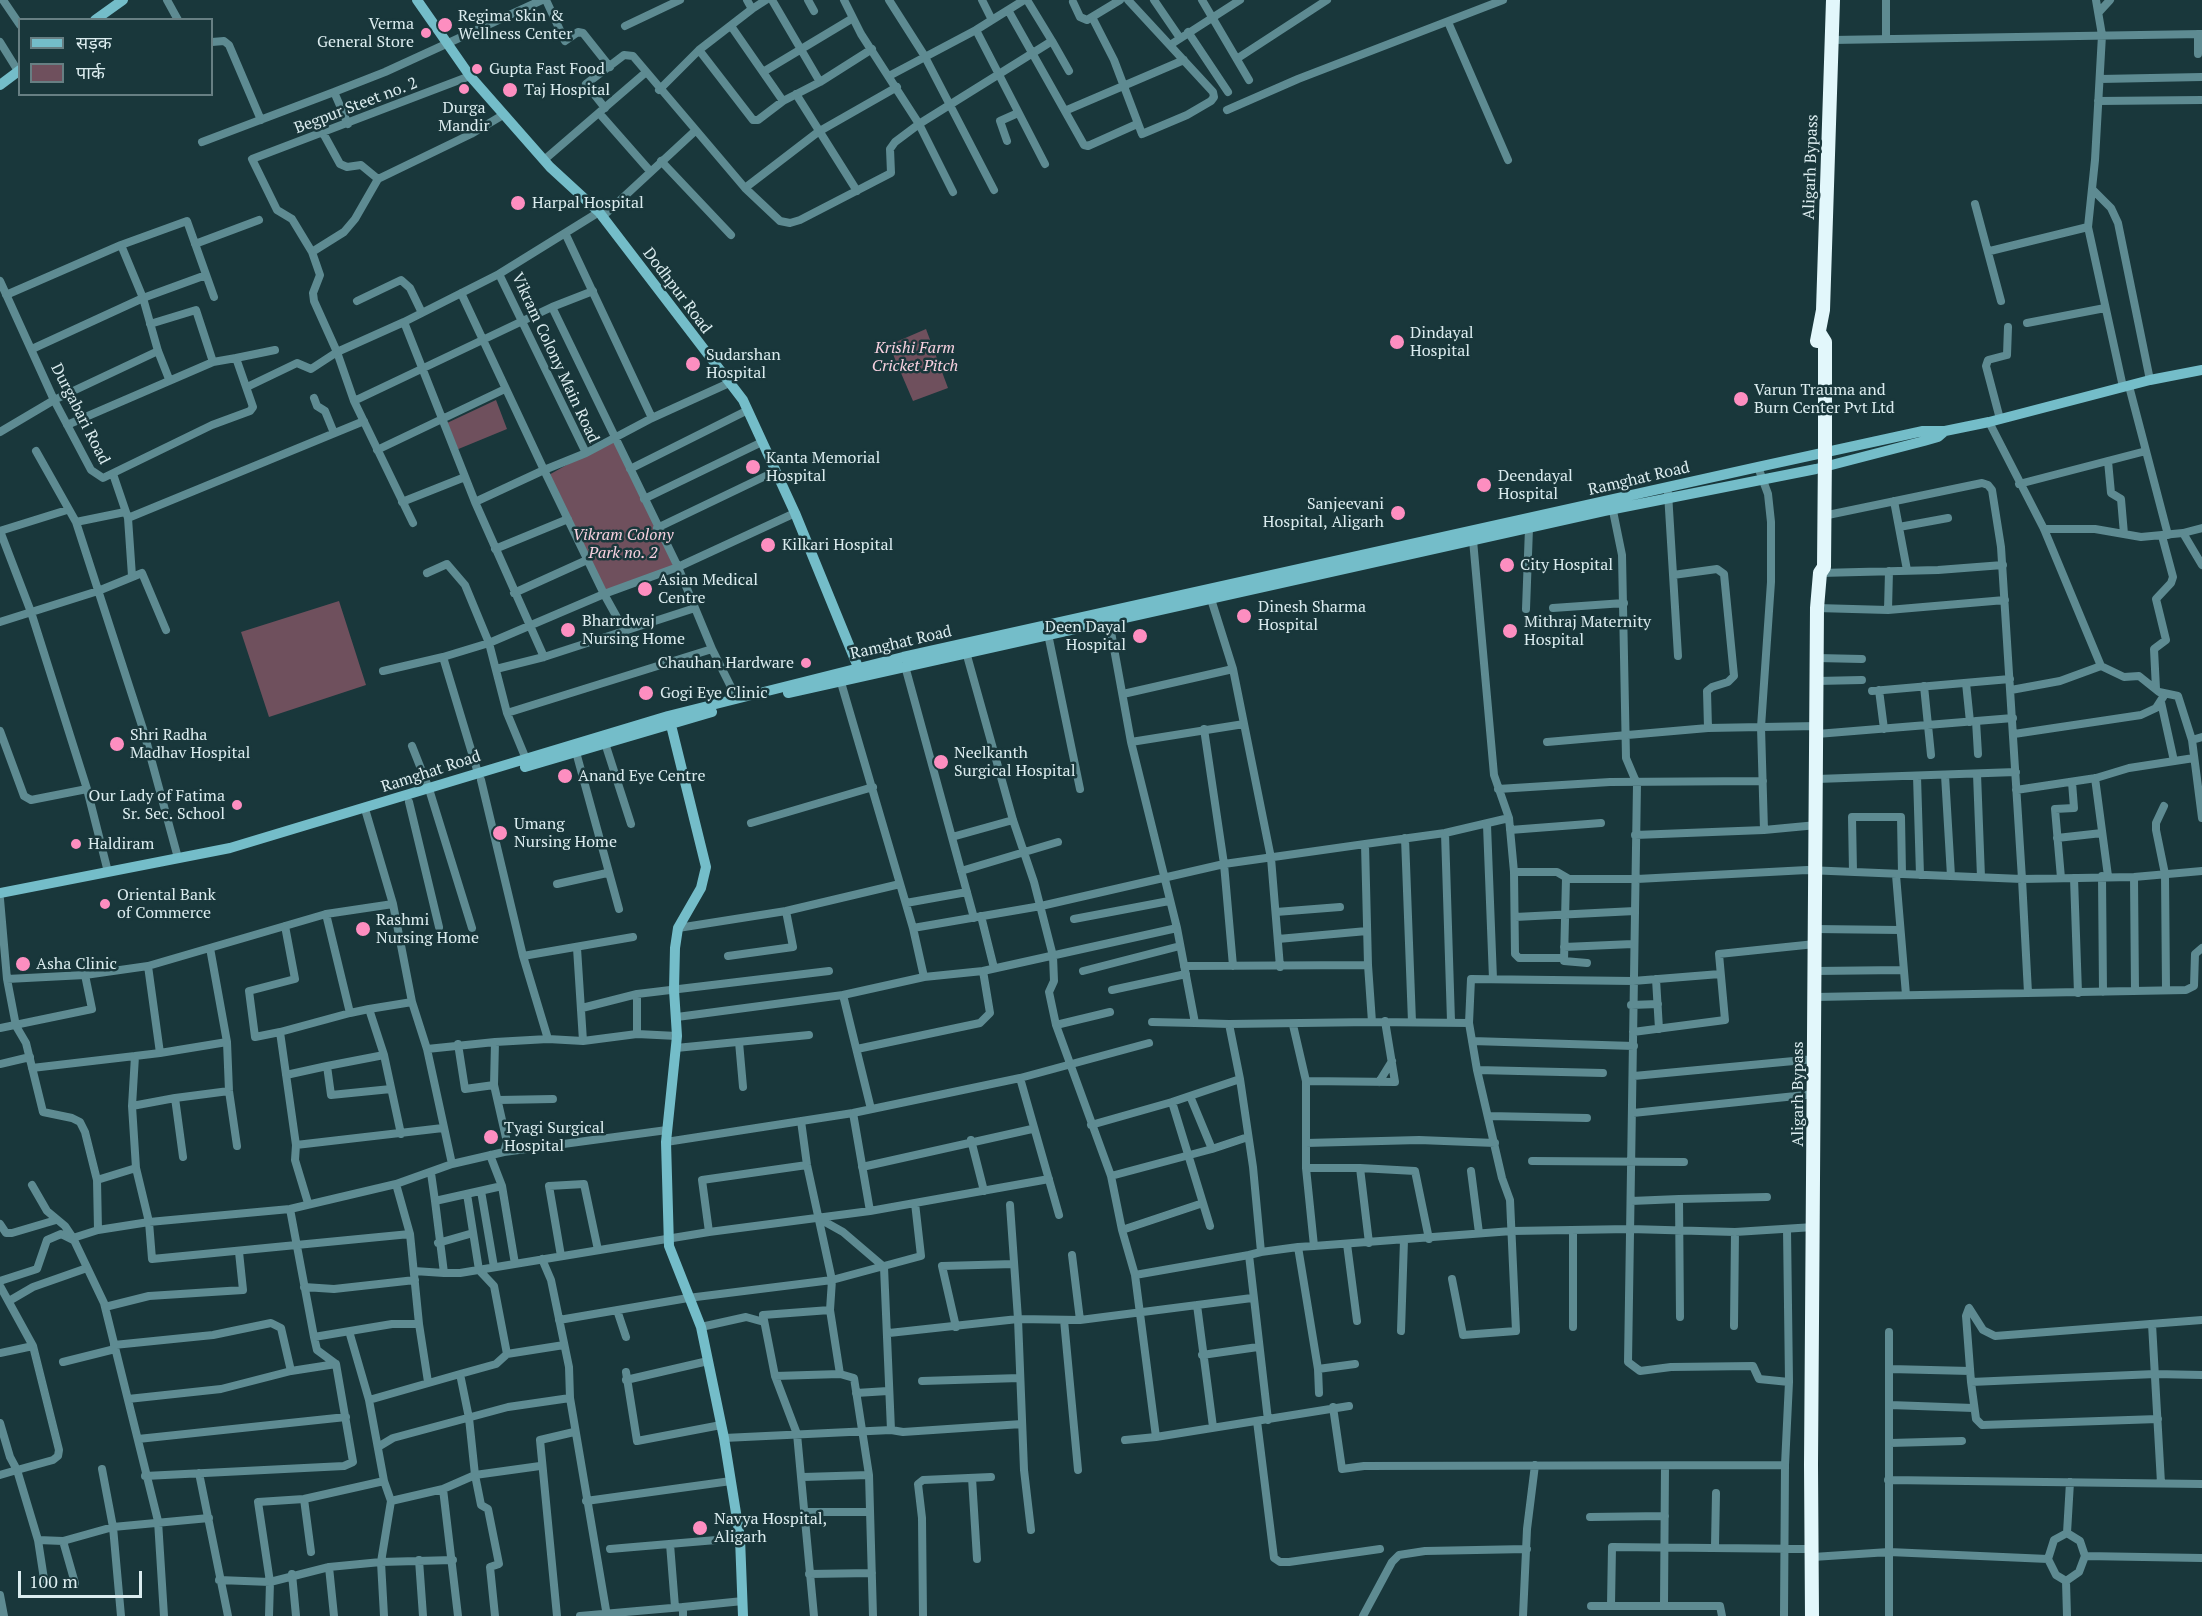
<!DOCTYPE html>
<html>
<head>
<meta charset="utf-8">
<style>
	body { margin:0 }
	#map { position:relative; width:2202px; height:1616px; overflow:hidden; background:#19373b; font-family:"PT Serif","Noto Sans Devanagari",serif }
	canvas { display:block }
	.legend { position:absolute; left:18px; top:18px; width:195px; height:78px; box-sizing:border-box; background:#19373b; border:2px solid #677f83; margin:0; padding:8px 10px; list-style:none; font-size:18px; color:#dbecef }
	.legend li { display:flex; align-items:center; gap:12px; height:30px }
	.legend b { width:30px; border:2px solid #677f83 }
	.scale { position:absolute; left:18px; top:1571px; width:124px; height:27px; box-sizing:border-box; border:3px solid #dbecef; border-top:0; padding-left:8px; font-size:18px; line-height:21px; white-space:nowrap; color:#dbecef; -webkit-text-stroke:4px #19373b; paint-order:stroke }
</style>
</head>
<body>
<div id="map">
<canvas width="2202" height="1616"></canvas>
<ul class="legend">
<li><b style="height:8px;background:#74bdc9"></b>सड़क</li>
<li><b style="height:16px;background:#6f505d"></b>पार्क</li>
</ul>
<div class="scale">100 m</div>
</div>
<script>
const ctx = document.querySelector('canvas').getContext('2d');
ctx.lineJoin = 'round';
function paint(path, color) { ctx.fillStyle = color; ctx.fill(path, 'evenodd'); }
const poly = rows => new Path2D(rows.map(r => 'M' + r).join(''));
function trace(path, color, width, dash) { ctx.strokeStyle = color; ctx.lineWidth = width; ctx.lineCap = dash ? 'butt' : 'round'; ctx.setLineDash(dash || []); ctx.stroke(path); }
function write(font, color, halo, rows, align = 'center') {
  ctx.font = font + ' "PT Serif",serif'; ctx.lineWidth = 5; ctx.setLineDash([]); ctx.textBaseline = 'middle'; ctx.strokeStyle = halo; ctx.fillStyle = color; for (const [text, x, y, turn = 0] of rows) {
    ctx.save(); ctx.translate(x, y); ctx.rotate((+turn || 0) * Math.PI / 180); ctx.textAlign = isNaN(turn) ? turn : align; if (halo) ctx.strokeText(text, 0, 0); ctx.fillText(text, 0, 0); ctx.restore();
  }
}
paint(poly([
	[926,329,948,388,913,401,889,345],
	[496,400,507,429,456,450,447,423],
	[616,437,677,564,604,594,547,476],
	[339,601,366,685,269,717,241,632]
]), '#6f505d');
trace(poly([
	[3,0,20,25],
	[167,0,178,20],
	[546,0,565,41,578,32,583,33,610,67],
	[747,0,752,9,766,0],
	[772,0,820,82,872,49],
	[808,0,814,11],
	[844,0,861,34,919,124,1052,41,1069,71],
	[889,0,924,55,994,190],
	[982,0,992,20,976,30,1045,164],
	[1027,0,1052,41],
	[1154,0,1180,38],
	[1202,0,1249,80],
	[1073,2,1080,17,1087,20,1120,0],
	[1008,10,1084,145,1088,146,1137,124],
	[2099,12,2110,0],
	[1092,17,1114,60,1142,134,1187,115,1211,101,1214,97,1213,92,1128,0],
	[992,20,1024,0],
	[1448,22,1508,160],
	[625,26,680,0],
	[731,26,783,101],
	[1188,32,1228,92],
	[1886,39,1886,0],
	[1832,40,2202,34],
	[0,42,18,71],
	[212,42,224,41,229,45,261,120],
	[1170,45,1240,0],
	[699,50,753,120,758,120,783,101,820,82],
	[2198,54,2198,34],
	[1238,58,1327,0],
	[763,72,853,18],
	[889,76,976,30],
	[2100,79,2202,77],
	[659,90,699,50,752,9],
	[334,92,385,72,542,0],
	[796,94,857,191],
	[2098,101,2202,100],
	[605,108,586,84,624,55,633,56,745,188,780,221,790,223,800,220,891,173,890,149,895,142,919,124,953,192],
	[1067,110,1184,60],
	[1227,110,1298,79,1503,0],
	[599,113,650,171],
	[323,133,340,164,347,167,361,165,378,179],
	[1007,141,1000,121,1018,113],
	[202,142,334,92,348,124],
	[544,160,645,73],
	[661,161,731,235],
	[745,188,818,132,897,87],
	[2093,190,2111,208,2118,223,2150,380],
	[1975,204,2001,301],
	[599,212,499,274,586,453,544,470,604,594,624,630],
	[602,217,695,131],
	[2088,227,2095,160,2102,35,2096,0],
	[566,235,652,418,586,453],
	[195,244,259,220],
	[1990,251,2088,227,2123,387],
	[312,252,344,232,355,219,378,179,471,134,503,115],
	[499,274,404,322,475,502,544,657],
	[0,281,54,400,91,470,103,478,212,425,250,411,253,407,236,358,213,362,196,310,150,324],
	[461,293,544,470,475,502],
	[6,295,121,245,187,221,214,297],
	[357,301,401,280,410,288,422,313],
	[552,307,678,567,712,649,737,699],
	[2027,323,2105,308],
	[32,349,143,298,121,245],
	[236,358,275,350],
	[169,379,158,351,143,298,206,275],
	[2129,386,2168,535],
	[247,387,297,363,311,369,337,352,404,322],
	[314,398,317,406,325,411,334,433],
	[354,401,552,307,593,291],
	[652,418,729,383],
	[2000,419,1986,366,1988,360,2007,355,2008,327],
	[1989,422,2044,529,2101,666],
	[67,425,213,362],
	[0,432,54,400,158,351],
	[377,450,505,389],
	[36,451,76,522,143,729,178,858],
	[2108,461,2111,493,2121,499,2124,534],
	[1758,467,1768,494,1771,522,1771,582,1761,727,1764,830,1817,825],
	[630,469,748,410],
	[113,474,128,518,132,576],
	[2019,484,2146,451],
	[1668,493,1678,656],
	[644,499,762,442],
	[1894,501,1907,570],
	[402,502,465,477],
	[1612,506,1622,555,1626,758,1637,784,1628,1362,1640,1371,1671,1367,1753,1366,1759,1379,1789,1382],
	[1823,516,1982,483,1988,485,1992,490,2001,547,2022,879,2134,877,2202,871],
	[128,518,364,421],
	[76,522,125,512],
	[413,523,354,401,337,352,314,301,313,293,320,275,312,252,292,219,277,210,252,159,470,76],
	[1899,527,1948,518],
	[657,528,776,471],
	[2044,529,2095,529,2141,537,2183,533,2202,565],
	[0,531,31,612,87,789,108,872],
	[0,531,67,510],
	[2183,533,2202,528],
	[1473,540,1494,775,1509,818],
	[495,549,568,519],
	[427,573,447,564,465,585,489,643,507,713,526,759],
	[1820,573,1938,570,2003,565],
	[1673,575,1717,569,1724,574,1734,676,1728,682,1712,687,1707,691,1708,728],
	[514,593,587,560],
	[1211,599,1233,669,1271,858,1280,967],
	[1553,608,1624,603],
	[1817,608,1888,610,1889,571],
	[1526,609,1529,528],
	[1888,610,2005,600],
	[1109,621,1131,742,1177,928,1195,1023,1229,1024,1240,1079,1253,1167,1261,1252,1249,1255,1268,1420],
	[0,622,98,591,142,573,166,630],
	[1048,634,1080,789],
	[966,652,1013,820,1034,882,1053,956,1054,981,1049,992,1056,1025,1111,1176,1122,1230,1135,1275,1156,1437,1349,1406],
	[443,657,489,643,604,594,678,567,795,513],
	[1817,658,1862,659],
	[905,666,974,918],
	[496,669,544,657,695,608],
	[383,671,443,657,478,773],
	[840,679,913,928,924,977],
	[1817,681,1862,680],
	[1966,683,1970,722],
	[1924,686,1931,755],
	[2156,689,2154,649,2166,640,2156,599,2171,583,2173,577,2162,536],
	[1879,690,1884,729],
	[2011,690,2060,681,2101,666,2124,677,2139,676,2159,692,2178,696,2192,740,2202,818],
	[1872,691,2010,679],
	[1123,694,1233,669],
	[2161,702,2174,761],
	[507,713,712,649],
	[1976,721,1978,754],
	[1204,729,1224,864,1233,966],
	[0,731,24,796,31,800,87,789],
	[1817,734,2013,718],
	[2014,734,2141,715,2156,708,2165,694],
	[2192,740,2202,737],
	[1131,742,1244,724],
	[1547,742,1708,728,1817,726],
	[605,743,631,824],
	[412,746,429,789,472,928],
	[576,752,619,909],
	[1977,774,1981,877],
	[1945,775,1951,876],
	[1917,776,1920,875],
	[2095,778,2108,876],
	[1817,779,2016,772],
	[481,780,523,956,548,1039,583,1041,637,1034,677,1036],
	[1498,789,1610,782,1763,781],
	[2016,790,2096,778,2129,768,2194,758],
	[409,802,439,927],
	[2164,806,2156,823,2156,830,2165,874,2166,989],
	[365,809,393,904,412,1002,427,1049,452,1164],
	[751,823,873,787],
	[1487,825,1493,979],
	[1510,830,1601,823],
	[1445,833,1451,1021],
	[1635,835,1764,830],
	[952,837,1013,820],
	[1405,838,1412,1022],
	[2057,838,2102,833],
	[1365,844,1445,833,1509,818,1514,872,1515,954,1519,958,1564,958],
	[961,871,1058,842],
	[1514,872,1557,872,1569,879,1637,879,1807,870,2022,879,2028,993],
	[1853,872,1852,817,1901,817,1902,874],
	[1896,875,1906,995],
	[2102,876,2103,992],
	[2134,877,2135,991],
	[1566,878,1564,961,1587,963],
	[2061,878,2055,809,2074,808,2072,782],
	[2074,878,2078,993],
	[557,884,607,873],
	[0,899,7,979,16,1026,26,1043,43,1112,72,1118,80,1122,85,1132,97,1180,98,1230],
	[906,903,967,892],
	[1276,912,1340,907],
	[981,916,994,968],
	[1515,917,1635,911],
	[1074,919,1169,901],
	[678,928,786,911,900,884],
	[913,928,1041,906,1224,864,1365,844,1368,965,1372,1022,1229,1024],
	[1815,929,1900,930],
	[1278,939,1367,931],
	[1564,947,1633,944],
	[210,948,227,1042,229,1091,237,1146],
	[577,948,583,1041],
	[523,956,633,937],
	[728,956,793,947,786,911],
	[148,966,326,914],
	[1184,966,1368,965],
	[983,971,1177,928],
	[1083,971,1180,946],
	[1815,971,1903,970],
	[7,979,85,975,148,966,160,1053,135,1056,132,1106,136,1168,149,1222,290,1209,396,1184],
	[1656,979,1659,1029],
	[1112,990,1186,974],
	[843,995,871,1109],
	[1815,997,2186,990,2194,986,2195,954,2202,948],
	[1631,1005,1658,1004],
	[582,1008,637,994,829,971],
	[350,1013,369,1009],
	[677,1017,843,995,924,977,983,971,990,1013,980,1023,857,1049],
	[1152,1022,1195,1023],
	[1372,1022,1469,1023],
	[1056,1025,1110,1012],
	[1293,1025,1306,1081,1306,1168,1314,1246,1298,1247,1318,1369,1319,1393],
	[0,1028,92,1009,85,975],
	[280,1032,255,1037,249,991,295,979,285,926],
	[1633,1032,1725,1020,1719,954,1815,944],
	[637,1034,637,994],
	[1472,1041,1634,1046],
	[495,1042,548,1039],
	[739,1042,743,1087],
	[458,1044,465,1089,494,1085],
	[676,1048,809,1035],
	[427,1049,495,1042,494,1085,507,1142,504,1152],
	[160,1053,227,1042],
	[384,1055,327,1066,331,1095,391,1089],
	[0,1064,30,1057],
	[32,1068,135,1056],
	[1477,1070,1603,1073],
	[286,1075,327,1066],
	[1634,1076,1815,1059],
	[1020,1078,1149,1043],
	[1306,1081,1395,1082,1385,1021],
	[1379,1082,1392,1061],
	[1190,1096,1212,1149,1248,1137],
	[498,1100,553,1099],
	[1172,1102,1240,1079],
	[132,1106,175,1098],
	[1633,1113,1815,1094],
	[1488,1116,1587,1118],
	[801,1121,807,1165,832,1280,830,1310,840,1374],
	[1091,1125,1172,1102,1210,1226],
	[401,1134,384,1055,369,1009,412,1002],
	[971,1140,984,1191],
	[666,1142,853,1113,1020,1078,1059,1215],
	[1306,1143,1419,1140,1495,1143],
	[296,1145,443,1128],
	[490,1155,502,1186,515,1264],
	[183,1157,175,1098,229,1091],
	[1532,1161,1684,1162],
	[862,1167,1032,1129],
	[1306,1168,1360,1168],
	[1471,1171,1479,1233],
	[431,1173,435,1201],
	[1111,1176,1212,1149],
	[97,1180,136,1168],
	[32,1185,47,1211,65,1226,73,1238,104,1303,158,1521,164,1616],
	[481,1191,494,1267],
	[467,1194,479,1270,494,1286,507,1354,564,1345],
	[1679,1199,1767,1197],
	[1631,1201,1679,1199,1680,1317],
	[308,1203,295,1160,296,1145,280,1032,350,1013,326,914,393,904],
	[290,1209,314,1337,392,1324,419,1324,410,1234,396,1184,452,1164,504,1152,667,1130],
	[870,1211,1049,1179],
	[818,1218,843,1232,884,1267,891,1430,903,1432,1022,1424],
	[0,1224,6,1233,12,1233,56,1220],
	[1122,1230,1203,1203],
	[1573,1231,1573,1327],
	[709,1232,702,1180,807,1165],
	[73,1238,98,1230,149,1222,152,1259,410,1234],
	[438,1243,473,1233],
	[1369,1243,1360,1168,1415,1171,1429,1239],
	[1347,1244,1357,1321],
	[1314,1246,1512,1231,1630,1229,1735,1232,1814,1227],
	[1261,1252,1298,1247],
	[561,1256,549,1186,584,1184,598,1250],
	[542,1259,551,1280,569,1367,570,1398],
	[414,1271,444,1273,435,1201,502,1186],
	[444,1273,460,1273,709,1232,870,1211,853,1113],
	[1135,1275,1249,1255],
	[1452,1279,1463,1335,1516,1331,1510,1200,1502,1178,1477,1070,1469,1023,1471,979,1633,981,1720,974],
	[0,1281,37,1269,47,1240,61,1234,73,1240],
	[0,1286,33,1346,59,1450,58,1456,53,1460,17,1470,38,1540,44,1579],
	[304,1287,334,1289,415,1280],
	[9,1301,33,1287,87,1268],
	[1197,1305,1213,1427],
	[105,1307,149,1296,243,1290,239,1252],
	[617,1310,626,1337],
	[559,1320,688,1298,832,1280,921,1256,915,1203],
	[1064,1320,1078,1470],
	[1080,1320,1252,1298],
	[2202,1320,1995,1336,1983,1330,1969,1308,1966,1316,1971,1382,2155,1374,2202,1375],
	[419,1324,428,1382],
	[2152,1324,2161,1483],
	[1734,1326,1735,1232],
	[701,1327,746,1317,764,1322],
	[956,1327,942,1266,1014,1264],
	[1401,1331,1404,1240],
	[1889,1332,1889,1616],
	[889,1333,1018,1319,1010,1205],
	[114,1345,213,1335,271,1323,281,1328,291,1371],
	[0,1353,33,1346],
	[1202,1355,1258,1347],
	[63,1362,115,1349],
	[1318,1369,1355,1364],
	[1890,1369,1970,1371],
	[626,1372,637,1441,721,1425],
	[775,1376,840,1374,854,1378,869,1475,873,1616],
	[626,1380,708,1361],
	[922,1381,1020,1378],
	[1971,1382,1976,1419,1982,1425,2158,1419],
	[856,1393,888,1391],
	[128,1399,221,1389,291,1371,336,1364],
	[369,1400,460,1374],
	[1890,1405,1973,1408],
	[1333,1407,1342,1469,1364,1466,1785,1465],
	[1257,1421,1274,1558,1280,1562,1289,1562,1380,1549],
	[0,1423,10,1457,17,1470,0,1475],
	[724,1438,891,1430],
	[138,1439,346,1417],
	[1125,1440,1156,1437],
	[1890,1443,1962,1441],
	[378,1447,393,1438,508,1407,570,1398,607,1616],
	[199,1473,228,1616],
	[145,1476,344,1466,353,1462,336,1364,317,1350,314,1337],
	[803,1477,869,1475],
	[972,1478,977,1559],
	[1888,1480,2202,1484],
	[443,1489,458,1616],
	[304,1499,311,1552],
	[391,1501,443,1489,475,1475,540,1466],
	[586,1501,731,1481],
	[806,1512,870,1512],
	[1590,1517,1665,1516],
	[1031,1530,1024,1470,1018,1319,1080,1320,1072,1255],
	[2067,1533,2080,1541,2085,1556,2079,1572,2066,1581,2056,1575,2048,1559,2054,1540,2067,1533],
	[2067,1533,2070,1482],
	[38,1540,63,1541,113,1527,102,1469],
	[63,1541,75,1583],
	[670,1544,675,1607],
	[1715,1546,1716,1493],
	[610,1549,740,1538],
	[2085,1556,2202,1558],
	[1813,1557,1889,1552,2048,1559],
	[419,1560,423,1616],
	[329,1567,334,1616],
	[292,1574,296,1616],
	[809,1574,872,1573],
	[219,1580,270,1582,329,1567,381,1562,453,1560],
	[2066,1581,2067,1616],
	[0,1595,4,1616],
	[1611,1605,1612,1547,1812,1549],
	[1664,1605,1665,1466],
	[1591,1606,1720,1606,1722,1616],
	[683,1607,743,1601],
	[121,1616,113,1527,209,1518],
	[269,1616,270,1582,258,1502,304,1499,384,1481,369,1400,349,1331],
	[384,1616,381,1562,391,1501,384,1481],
	[495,1616,490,1567,499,1564,488,1509,481,1505,475,1475,469,1418,460,1374,496,1364,507,1354],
	[557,1616,540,1440,574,1432],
	[580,1616,683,1607,683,1616],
	[814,1616,797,1434,775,1376,763,1315,830,1310],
	[923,1616,922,1518,918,1484,923,1480,991,1477],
	[1363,1616,1392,1562,1399,1555,1425,1551,1527,1549],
	[1523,1616,1527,1529,1535,1465],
	[1784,1616,1785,1465,1789,1382,1787,1229]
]), '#5e8b92', 8);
trace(poly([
	[417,0,470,76,550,167,599,212,743,400,795,513,860,672],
	[95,20,123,0],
	[0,85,20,70],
	[788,693,1604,511,1816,469,1924,441,1938,437,1945,431],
	[669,717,706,867,701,888,678,928,675,948,674,990,677,1036,666,1142,669,1246,701,1327,724,1438,740,1538,743,1616],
	[525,767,712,712],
	[0,893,230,848,668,716,903,657,1758,467,1923,431,1945,431,1989,422,2150,380,2202,370]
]), '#74bdc9', 10);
trace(poly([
	[1817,341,1823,310,1833,0],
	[1812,1616,1811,1464,1817,608,1820,573,1824,567,1825,453,1825,342,1820,334]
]), '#e2f7fb', 14);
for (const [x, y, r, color] of [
	[445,25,8,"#fd8ec0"],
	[426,33,6,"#fd8ec0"],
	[477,69,6,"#fd8ec0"],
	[464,89,6,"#fd8ec0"],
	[510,90,8,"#fd8ec0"],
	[518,203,8,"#fd8ec0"],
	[1397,342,8,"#fd8ec0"],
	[693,364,8,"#fd8ec0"],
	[1741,399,8,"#fd8ec0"],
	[753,467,8,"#fd8ec0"],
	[1484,485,8,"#fd8ec0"],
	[1398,513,8,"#fd8ec0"],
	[768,545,8,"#fd8ec0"],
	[1507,565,8,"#fd8ec0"],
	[645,589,8,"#fd8ec0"],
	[1244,616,8,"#fd8ec0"],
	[568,630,8,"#fd8ec0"],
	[1510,631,8,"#fd8ec0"],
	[1140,636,8,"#fd8ec0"],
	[806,663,6,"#fd8ec0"],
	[646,693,8,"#fd8ec0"],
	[117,744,8,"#fd8ec0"],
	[941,762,8,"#fd8ec0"],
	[565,776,8,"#fd8ec0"],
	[237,805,6,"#fd8ec0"],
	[500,833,8,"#fd8ec0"],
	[76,844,6,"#fd8ec0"],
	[105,904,6,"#fd8ec0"],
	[363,929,8,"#fd8ec0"],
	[23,964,8,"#fd8ec0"],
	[491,1137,8,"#fd8ec0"],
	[700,1528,8,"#fd8ec0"]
]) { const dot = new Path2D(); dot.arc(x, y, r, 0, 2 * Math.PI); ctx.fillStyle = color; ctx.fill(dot); trace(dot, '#19373b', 2); }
write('16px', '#dbecef', '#19373b', [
	["Regima Skin &",458,16],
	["Wellness Center",458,34],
	["Verma",414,24,"right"],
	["General Store",414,42,"right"],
	["Gupta Fast Food",489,69],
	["Taj Hospital",524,90],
	["Durga",464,108,"center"],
	["Mandir",464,126,"center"],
	["Harpal Hospital",532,203],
	["Dindayal",1410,333],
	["Hospital",1410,351],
	["Sudarshan",706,355],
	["Hospital",706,373],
	["Varun Trauma and",1754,390],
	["Burn Center Pvt Ltd",1754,408],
	["Kanta Memorial",766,458],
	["Hospital",766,476],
	["Deendayal",1498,476],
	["Hospital",1498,494],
	["Sanjeevani",1384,504,"right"],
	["Hospital, Aligarh",1384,522,"right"],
	["Kilkari Hospital",782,545],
	["City Hospital",1520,565],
	["Asian Medical",658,580],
	["Centre",658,598],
	["Dinesh Sharma",1258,607],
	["Hospital",1258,625],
	["Bharrdwaj",582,621],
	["Nursing Home",582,639],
	["Mithraj Maternity",1524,622],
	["Hospital",1524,640],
	["Deen Dayal",1126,627,"right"],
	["Hospital",1126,645,"right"],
	["Chauhan Hardware",794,663,"right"],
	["Gogi Eye Clinic",660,693],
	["Shri Radha",130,735],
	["Madhav Hospital",130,753],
	["Neelkanth",954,753],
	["Surgical Hospital",954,771],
	["Anand Eye Centre",578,776],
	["Our Lady of Fatima",225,796,"right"],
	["Sr. Sec. School",225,814,"right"],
	["Umang",514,824],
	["Nursing Home",514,842],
	["Haldiram",88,844],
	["Oriental Bank",117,895],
	["of Commerce",117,913],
	["Rashmi",376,920],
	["Nursing Home",376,938],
	["Asha Clinic",36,964],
	["Tyagi Surgical",504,1128],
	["Hospital",504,1146],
	["Navya Hospital,",714,1519],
	["Aligarh",714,1537]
], 'left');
write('16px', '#dbecef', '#19373b', [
	["Begpur Steet no. 2",356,106,-21],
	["Aligarh Bypass",1811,167,-88],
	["Dodhpur Road",677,291,53],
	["Vikram Colony Main Road",555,358,65],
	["Durgabari Road",80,414,63],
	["Ramghat Road",1639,479,-13],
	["Ramghat Road",901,643,-13],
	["Ramghat Road",431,772,-18],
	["Aligarh Bypass",1798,1094,-90]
]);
write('italic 16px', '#f8d1e0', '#19373b', [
	["Krishi Farm",915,348],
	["Cricket Pitch",915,366],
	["Vikram Colony",623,535],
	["Park no. 2",623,553]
]);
</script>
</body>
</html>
